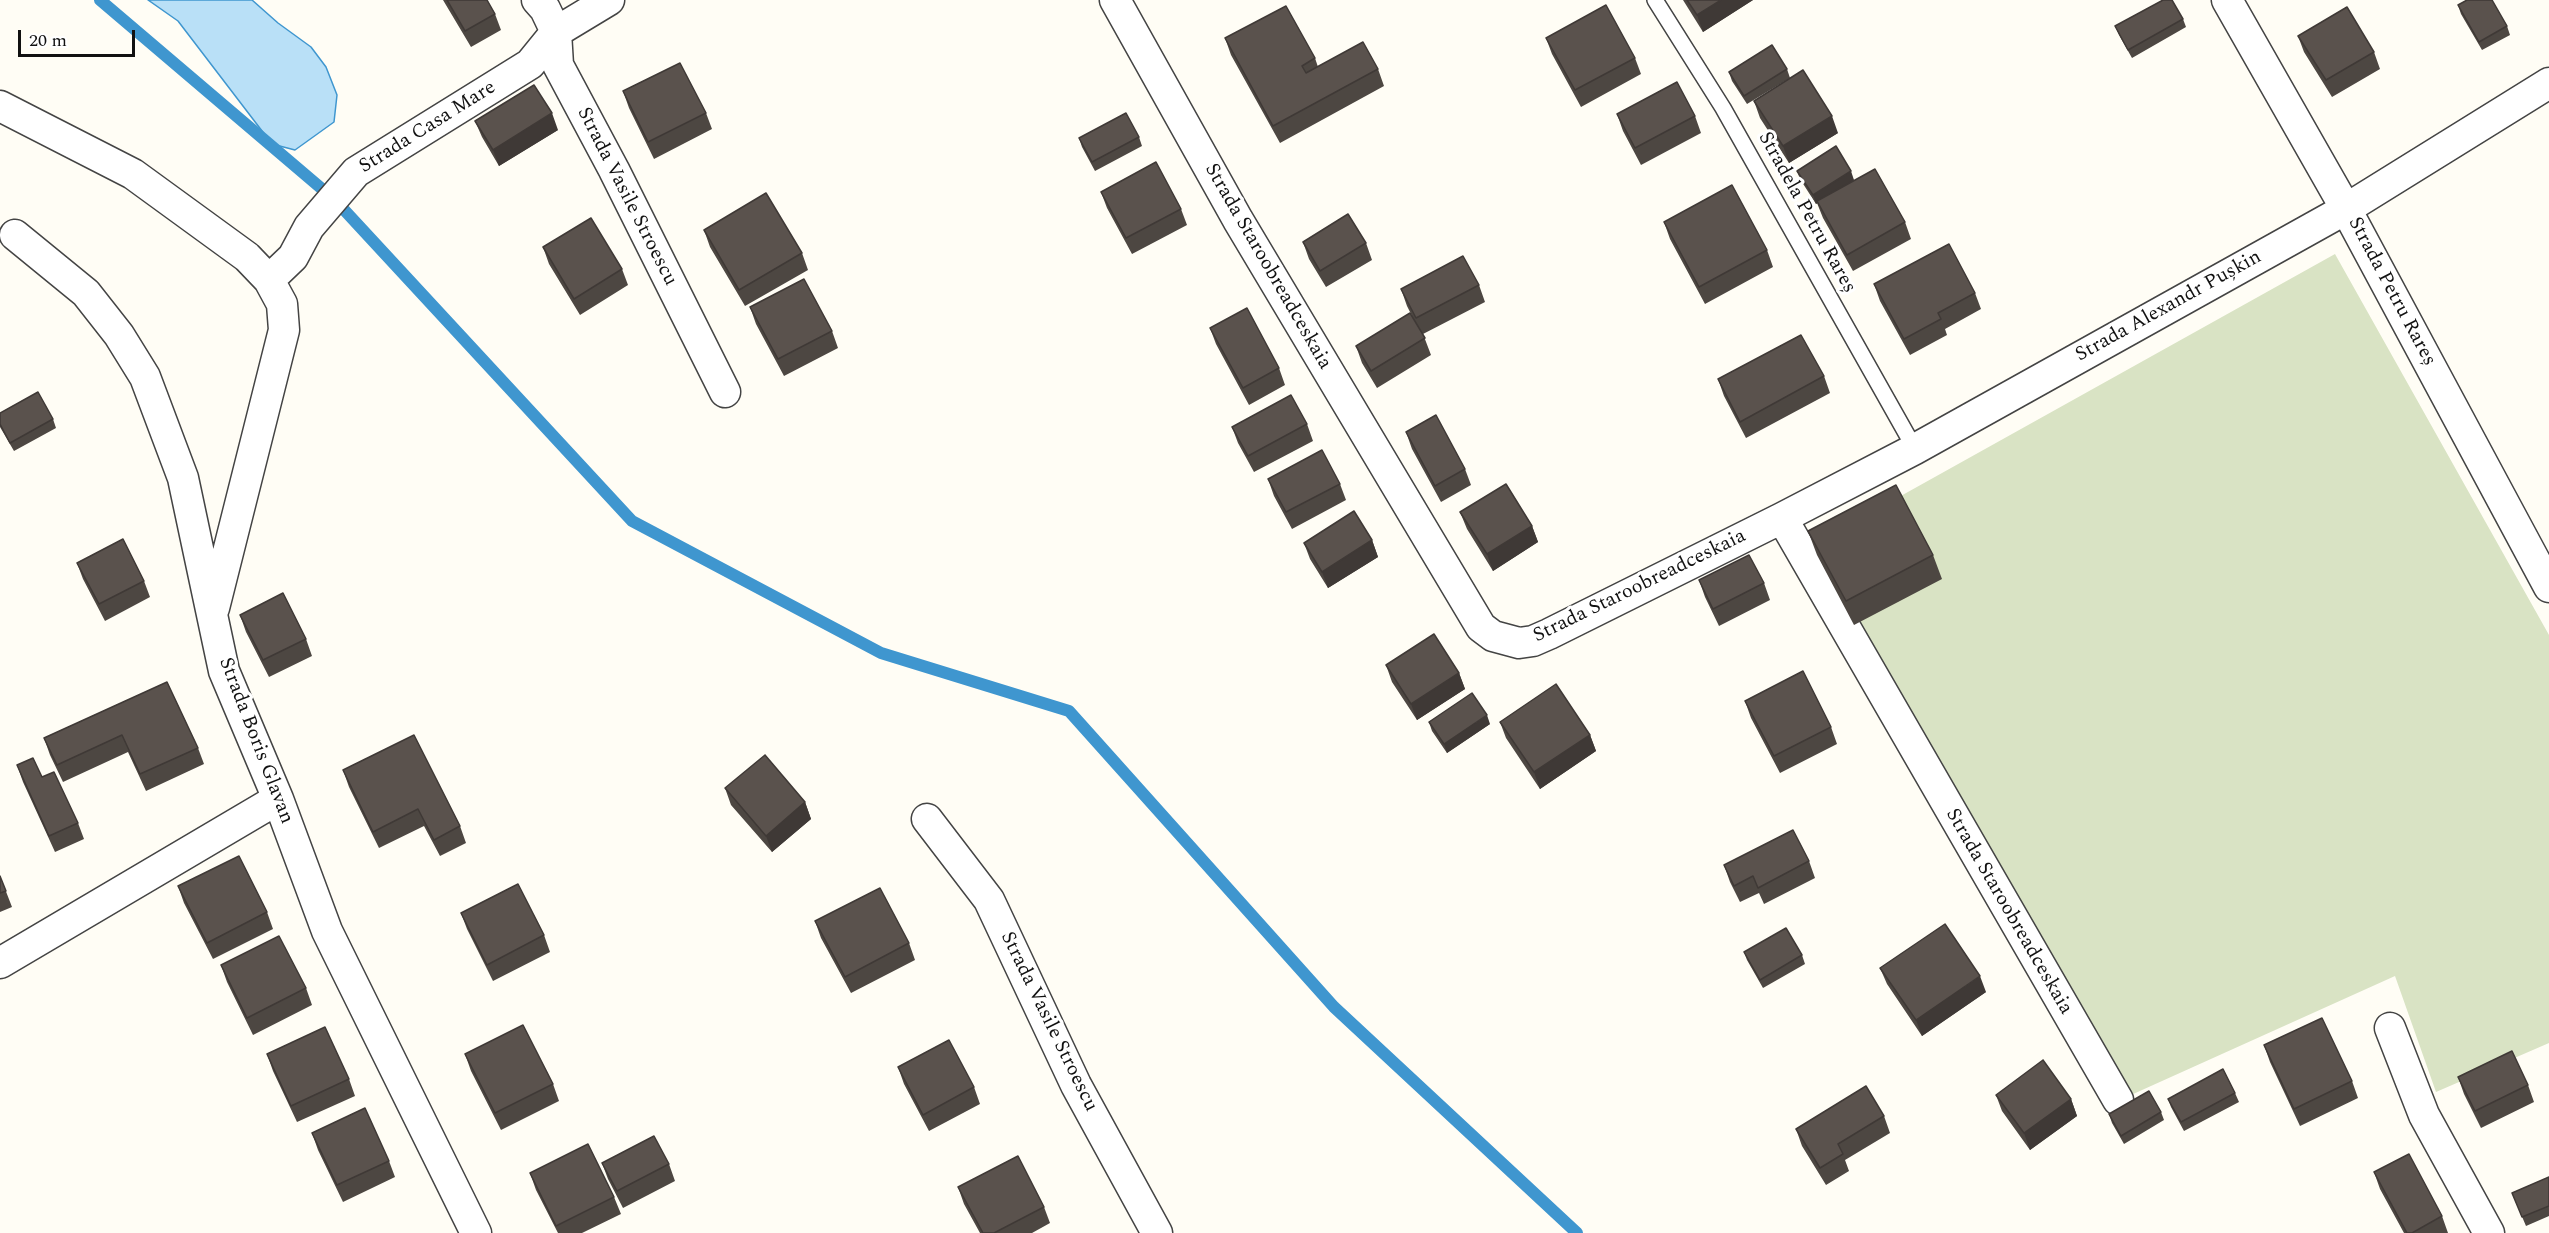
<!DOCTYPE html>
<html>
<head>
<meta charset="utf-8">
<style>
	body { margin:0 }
	#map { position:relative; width:2549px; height:1233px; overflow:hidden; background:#fffdf5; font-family:Spectral,serif }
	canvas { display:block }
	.scale { position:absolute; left:18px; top:30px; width:117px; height:27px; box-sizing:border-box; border:3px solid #111; border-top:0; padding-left:8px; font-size:18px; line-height:21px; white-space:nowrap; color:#111; -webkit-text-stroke:4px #fff; paint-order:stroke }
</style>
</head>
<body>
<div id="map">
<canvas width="2549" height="1233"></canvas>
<div class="scale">20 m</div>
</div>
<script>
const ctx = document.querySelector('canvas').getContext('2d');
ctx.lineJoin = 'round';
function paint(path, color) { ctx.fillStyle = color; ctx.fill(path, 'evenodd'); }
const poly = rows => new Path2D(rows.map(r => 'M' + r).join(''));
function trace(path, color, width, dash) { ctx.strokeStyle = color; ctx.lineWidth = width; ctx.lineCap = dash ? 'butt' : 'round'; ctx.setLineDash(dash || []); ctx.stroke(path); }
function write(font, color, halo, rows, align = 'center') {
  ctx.font = font + ' Spectral,serif'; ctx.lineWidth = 6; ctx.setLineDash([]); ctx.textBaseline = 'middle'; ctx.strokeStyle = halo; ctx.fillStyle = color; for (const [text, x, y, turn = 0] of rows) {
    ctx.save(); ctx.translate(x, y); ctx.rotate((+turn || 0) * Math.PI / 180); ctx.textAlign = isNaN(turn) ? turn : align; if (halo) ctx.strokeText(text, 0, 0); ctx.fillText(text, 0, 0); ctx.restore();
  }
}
paint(poly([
	[2335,254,2549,635,2549,1043,2436,1092,2395,976,2131,1095,1811,546]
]), '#d9e3c4');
const water = poly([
	[148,0,252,0,278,23,311,47,326,67,337,95,334,122,295,150,272,144,178,21,148,0]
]);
paint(water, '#b9e0f7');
trace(water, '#3f96cf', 1.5);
trace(poly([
	[100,0,335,200,632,521,881,653,1069,711,1334,1007,1577,1233]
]), '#3f96cf', 12);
const lane = poly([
	[1655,0,1723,108,1915,449]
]);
const street = poly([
	[537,0,545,9,556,32,558,65,614,170,725,392],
	[1115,0,1238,220,1481,627,1493,636,1519,643,1533,641,1549,634,1782,518,1915,449,2346,209,2549,83],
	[2227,0,2346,209,2549,587],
	[0,106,133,174,247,257,269,280,282,304,284,330,214,608],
	[15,235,86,293,119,335,145,377,183,478,224,671,278,799,327,931,476,1233],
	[269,280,293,257,309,227,356,172,530,64,556,32,609,0],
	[1782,518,2118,1100],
	[927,819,989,900,1076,1085,1157,1233],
	[0,963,278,799],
	[2390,1028,2424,1115,2489,1233]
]);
trace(lane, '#444', 18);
trace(street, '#444', 33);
trace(lane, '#fff', 15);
trace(street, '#fff', 30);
paint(poly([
	[443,0,487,0,495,14,501,30,471,47],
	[1683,0,1753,0,1703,32],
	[2458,5,2507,26,2510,35,2482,50,2461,14],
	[2183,19,2186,27,2132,58,2119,35,2115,26],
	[2298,36,2374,52,2380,69,2332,97,2304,52],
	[1225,38,1315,58,1318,67,1378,69,1384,86,1280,143,1231,55],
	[1546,38,1635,58,1641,74,1581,107,1552,54],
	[1787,69,1790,78,1747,104,1732,81,1729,72],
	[623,91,706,113,712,129,654,159,629,108],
	[1754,101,1838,133,1789,163,1760,118],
	[1617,114,1695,116,1701,133,1641,165,1623,131],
	[475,121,558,130,499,166,482,137],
	[1139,137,1142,146,1095,171,1082,147,1079,138],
	[1797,171,1854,180,1847,185,1905,222,1911,239,1853,271,1823,218,1817,203,1816,204,1800,179],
	[1101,192,1181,209,1187,225,1132,254,1107,208],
	[1664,222,1767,250,1773,267,1705,304,1670,239],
	[704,230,802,253,808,270,745,306,710,247],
	[1303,242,1366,243,1372,260,1326,287,1309,259],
	[543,247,622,269,628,285,580,315,549,264],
	[1874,284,1975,293,1981,309,1945,329,1947,335,1910,355,1880,301],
	[1479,285,1485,302,1423,334,1431,355,1377,388,1362,363,1356,346,1416,324,1407,306,1401,289],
	[750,307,832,331,838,348,784,376,756,324],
	[1210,328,1279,368,1285,385,1249,405,1216,344],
	[1824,376,1830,393,1746,438,1724,396,1718,379],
	[0,413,53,419,56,428,14,451,0,427],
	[1307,424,1313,441,1254,472,1238,443,1232,427],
	[1406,432,1465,469,1471,485,1441,502,1412,449],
	[1268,479,1340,484,1346,500,1292,529,1274,496],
	[1460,512,1532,526,1538,542,1493,571,1467,529],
	[1808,531,1933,555,1942,579,1854,625,1817,555],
	[1372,540,1378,557,1328,588,1310,559,1304,543],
	[77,563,144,581,150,597,105,621,83,579],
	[1699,580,1764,583,1770,600,1719,626,1705,597],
	[240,615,306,639,312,656,269,677,246,632],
	[1386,665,1459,673,1465,689,1417,720,1392,682],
	[167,682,198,748,204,764,146,791,128,752,63,782,50,755,44,738],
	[1745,701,1831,727,1837,744,1780,773,1751,718],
	[1429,722,1490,724,1447,753,1432,731],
	[1500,722,1590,735,1596,751,1540,789,1506,738],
	[17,765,42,777,78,823,84,839,55,852,23,782],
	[343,770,460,826,466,843,440,856,424,826,379,848,349,787],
	[725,788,805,802,811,819,772,852,731,805],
	[1809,861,1815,878,1764,904,1759,893,1740,902,1730,882,1724,865],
	[0,876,12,907,0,912],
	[178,886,267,912,273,929,213,959,184,903],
	[461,913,544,935,550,952,493,981,467,929],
	[815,921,909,943,915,960,851,993,821,938],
	[1744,952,1802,955,1805,964,1763,988,1747,960],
	[221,965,306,988,312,1005,253,1035,227,982],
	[1880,968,1986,992,1922,1036,1887,984],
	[2264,1045,2352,1081,2358,1098,2300,1126,2270,1062],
	[267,1054,349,1079,355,1096,297,1122,273,1071],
	[465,1054,553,1084,559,1101,501,1130,471,1071],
	[898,1067,974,1087,980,1104,929,1131,904,1084],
	[2458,1077,2528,1085,2534,1102,2481,1128,2464,1094],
	[2235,1093,2239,1102,2184,1131,2171,1107,2168,1099],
	[1996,1095,2071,1099,2077,1116,2030,1150,2002,1111],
	[2161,1112,2164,1120,2124,1144,2112,1123,2109,1114],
	[1884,1116,1890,1133,1845,1160,1849,1171,1826,1185,1802,1146,1796,1129],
	[312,1133,389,1161,395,1177,343,1202,318,1150],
	[602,1163,669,1164,675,1181,623,1208,608,1179],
	[2374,1172,2442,1216,2448,1233,2404,1233,2380,1189],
	[530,1173,614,1197,621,1214,582,1233,558,1233,536,1190],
	[2549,1177,2549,1216,2526,1226,2512,1193],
	[958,1187,1044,1207,1050,1223,1032,1233,980,1233,964,1204]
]), '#4d4742');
paint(poly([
	[1721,0,1753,0,1703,32,1697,15],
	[552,113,558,130,499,166,493,150],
	[1832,116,1838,133,1789,163,1783,146],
	[1851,171,1854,180,1816,204,1813,195],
	[1532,526,1538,542,1493,571,1487,554],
	[1372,540,1378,557,1328,588,1322,572],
	[1459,673,1465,689,1417,720,1411,704],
	[1487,715,1490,724,1447,753,1444,744],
	[1590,735,1596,751,1540,789,1534,772],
	[805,802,811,819,772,852,766,836],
	[1980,976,1986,992,1922,1036,1916,1020],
	[2071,1099,2077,1116,2030,1150,2024,1133]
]), '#3f3936');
const building = poly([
	[447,0,487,0,495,14,465,31,447,0],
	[1687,0,1721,0,1697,15,1687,0],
	[2163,0,2172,0,2183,19,2128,50,2115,26,2163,0],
	[2467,0,2492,0,2507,26,2479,42,2458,5,2467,0],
	[1606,5,1635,58,1575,90,1546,38,1606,5],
	[1286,6,1315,58,1302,66,1306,73,1363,42,1378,69,1273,126,1225,38,1286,6],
	[2347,7,2374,52,2326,80,2298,36,2347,7],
	[1772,45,1787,69,1744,96,1729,72,1772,45],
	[680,63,706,113,648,142,623,91,680,63],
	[1803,70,1832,116,1783,146,1754,101,1803,70],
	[1677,82,1695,116,1635,148,1617,114,1677,82],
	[534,85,552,113,493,150,475,121,534,85],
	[1126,113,1139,137,1092,162,1079,138,1126,113],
	[1836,146,1851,171,1813,195,1797,171,1836,146],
	[1156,162,1181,209,1126,238,1101,192,1156,162],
	[1875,169,1905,222,1847,255,1817,201,1875,169],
	[1732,185,1767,250,1699,287,1664,222,1732,185],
	[766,193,802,253,739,290,704,230,766,193],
	[1348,214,1366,243,1320,271,1303,242,1348,214],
	[591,218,622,269,574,299,543,247,591,218],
	[1949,244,1975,293,1938,313,1941,319,1904,339,1874,284,1949,244],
	[1463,256,1479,285,1416,318,1401,289,1463,256],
	[804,279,832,331,778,359,750,307,804,279],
	[1247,308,1279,368,1243,388,1210,328,1247,308],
	[1410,313,1425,338,1371,371,1356,346,1410,313],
	[1801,335,1824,376,1740,422,1718,379,1801,335],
	[38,392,53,419,10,443,0,424,0,413,38,392],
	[1291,395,1307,424,1248,456,1232,427,1291,395],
	[1436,415,1465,469,1435,486,1406,432,1436,415],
	[1322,450,1340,484,1286,512,1268,479,1322,450],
	[1506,484,1532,526,1487,554,1460,512,1506,484],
	[1896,485,1933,555,1846,601,1808,531,1896,485],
	[1354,511,1372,540,1322,572,1304,543,1354,511],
	[123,539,144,581,99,604,77,563,123,539],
	[1749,555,1764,583,1713,609,1699,580,1749,555],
	[283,593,306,639,263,660,240,615,283,593],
	[1434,634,1459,673,1411,704,1386,665,1434,634],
	[1803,671,1831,727,1774,756,1745,701,1803,671],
	[167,682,198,748,140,774,122,735,57,765,44,738,167,682],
	[1556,684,1590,735,1534,772,1500,722,1556,684],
	[1472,693,1487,715,1444,744,1429,722,1472,693],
	[414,735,460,826,434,840,418,809,373,832,343,770,414,735],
	[765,755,805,802,766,836,725,788,765,755],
	[33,758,42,777,54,772,78,823,49,836,17,765,33,758],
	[1793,830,1809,861,1758,888,1753,876,1734,886,1724,865,1793,830],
	[239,856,267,912,207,943,178,886,239,856],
	[0,876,6,891,0,893,0,876],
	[518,884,544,935,487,965,461,913,518,884],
	[880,888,909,943,845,977,815,921,880,888],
	[1945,924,1980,976,1916,1020,1880,968,1945,924],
	[1786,928,1802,955,1760,980,1744,952,1786,928],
	[279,936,306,988,247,1018,221,965,279,936],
	[2322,1018,2352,1081,2294,1109,2264,1045,2322,1018],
	[523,1025,553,1084,495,1113,465,1054,523,1025],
	[325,1027,349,1079,291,1106,267,1054,325,1027],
	[949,1040,974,1087,923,1115,898,1067,949,1040],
	[2512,1051,2528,1085,2475,1111,2458,1077,2512,1051],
	[2043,1060,2071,1099,2024,1133,1996,1095,2043,1060],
	[2223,1069,2235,1093,2181,1122,2168,1099,2223,1069],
	[1866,1086,1884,1116,1838,1144,1843,1154,1820,1168,1796,1129,1866,1086],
	[2149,1091,2161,1112,2121,1136,2109,1114,2149,1091],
	[365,1108,389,1161,337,1185,312,1133,365,1108],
	[654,1136,669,1164,617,1191,602,1163,654,1136],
	[588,1144,614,1197,556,1226,530,1173,588,1144],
	[2409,1154,2442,1216,2412,1233,2407,1233,2374,1172,2409,1154],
	[1018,1156,1044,1207,994,1233,983,1233,958,1187,1018,1156],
	[2549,1177,2549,1206,2522,1217,2512,1193,2549,1177]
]);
paint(building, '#5a524d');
trace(building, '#3f3936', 1.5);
write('20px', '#111', '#fff', [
	["Strada Casa Mare",428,128,-32],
	["Strada Vasile Stroescu",626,197,63],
	["Stradela Petru Rareș",1806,213,61],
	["Strada Staroobreadceskaia",1267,267,60],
	["Strada Petru Rareș",2391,292,62],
	["Strada Alexandr Pușkin",2169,307,-29],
	["Strada Staroobreadceskaia",1640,587,-26],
	["Strada Boris Glavan",255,741,69],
	["Strada Staroobreadceskaia",2008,912,60],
	["Strada Vasile Stroescu",1048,1022,64]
]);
</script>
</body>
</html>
